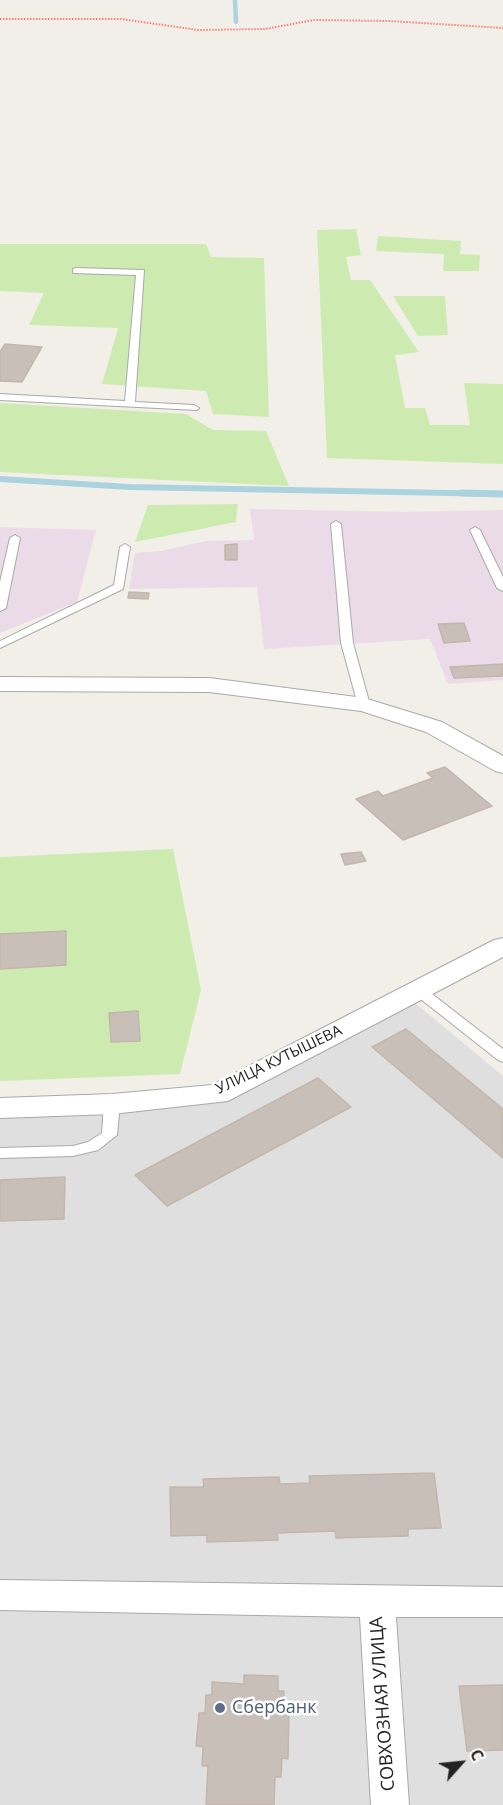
<!DOCTYPE html>
<html>
<head>
<meta charset="utf-8">
<style>
	body { margin:0 }
	#map { position:relative; width:503px; height:1805px; overflow:hidden; background:#f2efe9; font-family:"Open Sans",sans-serif }
	canvas { display:block }
	.north { position:absolute; left:431px; top:1733px; width:60px; height:60px; -webkit-text-stroke:4px #fff; paint-order:stroke; rotate:63deg; font-size:16px; font-weight:700; line-height:24px; text-align:center; color:#222 }
	.north::after { content:''; display:block; margin:auto; width:21px; height:27px; background:#222; clip-path:polygon(50% 0,100% 100%,50% 72%,0 100%) }
</style>
</head>
<body>
<div id="map">
<canvas width="503" height="1805"></canvas>
<div class="north">С</div>
</div>
<script>
const ctx = document.querySelector('canvas').getContext('2d');
ctx.lineJoin = 'round';
function paint(path, color) { ctx.fillStyle = color; ctx.fill(path, 'evenodd'); }
const poly = rows => new Path2D(rows.map(r => 'M' + r).join(''));
function trace(path, color, width, dash) { ctx.strokeStyle = color; ctx.lineWidth = width; ctx.lineCap = dash ? 'butt' : 'round'; ctx.setLineDash(dash || []); ctx.stroke(path); }
function write(font, color, halo, rows, align = 'center') {
  ctx.font = font + ' "Open Sans",sans-serif'; ctx.lineWidth = 5; ctx.setLineDash([]); ctx.textBaseline = 'middle'; ctx.strokeStyle = halo; ctx.fillStyle = color; for (const [text, x, y, turn = 0] of rows) {
    ctx.save(); ctx.translate(x, y); ctx.rotate((+turn || 0) * Math.PI / 180); ctx.textAlign = isNaN(turn) ? turn : align; if (halo) ctx.strokeText(text, 0, 0); ctx.fillText(text, 0, 0); ctx.restore();
  }
}
paint(poly([
	[415,1003,503,1076,503,1805,0,1805,0,1107,225,1098]
]), '#e0dfdf');
paint(poly([
	[250,509,405,512,503,510,503,680,448,684,430,639,264,649,257,587,129,589,135,553,161,551,206,541,254,540],
	[0,527,96,530,77,602,0,633]
]), '#ebdbe8');
paint(poly([
	[356,229,361,255,346,257,351,280,370,280,419,352,395,355,405,408,425,408,430,425,470,425,464,383,503,384,503,464,327,458,317,230],
	[378,236,461,241,460,254,480,255,479,271,443,271,444,254,376,251],
	[0,244,206,244,211,257,264,258,269,417,213,414,206,391,102,384,118,328,29,325,44,293,0,291],
	[393,296,445,296,448,335,418,336],
	[0,403,186,414,213,430,266,431,289,486,0,472],
	[238,504,236,522,135,542,148,505],
	[173,849,201,990,180,1074,0,1081,0,857]
]), '#cdebb0');
trace(poly([
	[235,0,236,22]
]), '#aad3df', 4.5);
trace(poly([
	[0,479,129,487,503,494]
]), '#aad3df', 6);
trace(poly([
	[462,493,503,494]
]), '#aad3df', 7);
const building = poly([
	[5,344,42,347,22,382,0,381,0,352,5,344],
	[237,544,237,560,225,560,225,545,237,544],
	[129,592,149,593,148,599,128,598,129,592],
	[464,623,470,641,444,643,438,624,464,623],
	[503,664,503,676,454,678,450,667,503,664],
	[445,767,492,806,403,840,356,799,378,791,383,796,433,778,427,773,445,767],
	[361,852,366,861,345,865,341,854,361,852],
	[66,931,66,965,0,969,0,934,66,931],
	[138,1011,140,1041,111,1042,109,1013,138,1011],
	[406,1029,503,1109,503,1158,372,1047,406,1029],
	[318,1078,351,1107,167,1206,135,1175,318,1078],
	[65,1177,64,1219,0,1221,0,1180,65,1177],
	[434,1473,441,1528,408,1529,408,1536,336,1538,335,1531,277,1533,278,1540,207,1542,207,1535,171,1536,170,1487,204,1487,203,1479,279,1477,280,1484,310,1483,309,1476,434,1473],
	[244,1675,278,1676,278,1691,284,1691,283,1708,289,1708,288,1759,282,1758,281,1777,275,1777,274,1805,206,1805,208,1766,202,1766,203,1747,196,1746,199,1713,205,1713,206,1695,212,1695,212,1682,244,1684,244,1675],
	[503,1685,503,1750,467,1751,459,1686,503,1685]
]);
paint(building, '#c7bfb8');
trace(building, '#c4b6ab', 1.5);
const lane = poly([
	[76,268,144,270,135,402,194,405,199,408,197,410,0,400,0,394,125,401,136,275,73,273,73,269,76,268],
	[336,521,341,524,353,643,370,705,364,709,358,705,341,643,331,524,336,521],
	[475,527,480,530,503,577,503,591,497,588,470,530,475,527],
	[15,535,20,538,6,608,0,611,0,582,10,538,15,535],
	[125,544,130,547,123,589,0,648,0,641,114,585,120,547,125,544],
	[418,985,423,987,503,1049,503,1062,498,1060,413,993,411,990,418,985],
	[112,1099,117,1100,120,1104,117,1135,98,1150,73,1156,0,1158,0,1148,73,1146,88,1142,102,1133,104,1104,107,1100,112,1099]
]);
const street = poly([
	[0,677,209,678,364,698,442,722,503,756,503,773,495,771,426,732,361,711,209,692,0,691,0,677],
	[503,938,503,957,228,1101,112,1114,0,1118,0,1098,112,1094,212,1085,494,940,503,938],
	[0,1580,503,1587,503,1617,396,1617,409,1805,371,1805,360,1617,0,1610,0,1580]
]);
trace(lane, '#a9a9a9', 2);
trace(street, '#a9a9a9', 2);
trace(poly([
	[0,19,121,19,198,30,265,29,314,20,389,21,503,28]
]), '#fa8072', 2, [1.5, 1.5]);
paint(lane, '#fff');
paint(street, '#fff');
for (const [x, y, r, color] of [
	[220,1708,6,"#5c6f8a"]
]) { const dot = new Path2D(); dot.arc(x, y, r, 0, 2 * Math.PI); ctx.fillStyle = color; ctx.fill(dot); trace(dot, '#fff', 2); }
write('15px', '#222', '#fff', [
	["УЛИЦА КУТЫШЕВА",279,1060,-26]
]);
write('18px', '#222', '#fff', [
	["СОВХОЗНАЯ УЛИЦА",383,1704,-94]
]);
write('18px', '#4e5e75', '#fff', [
	["Сбербанк",232,1708]
], 'left');
</script>
</body>
</html>
